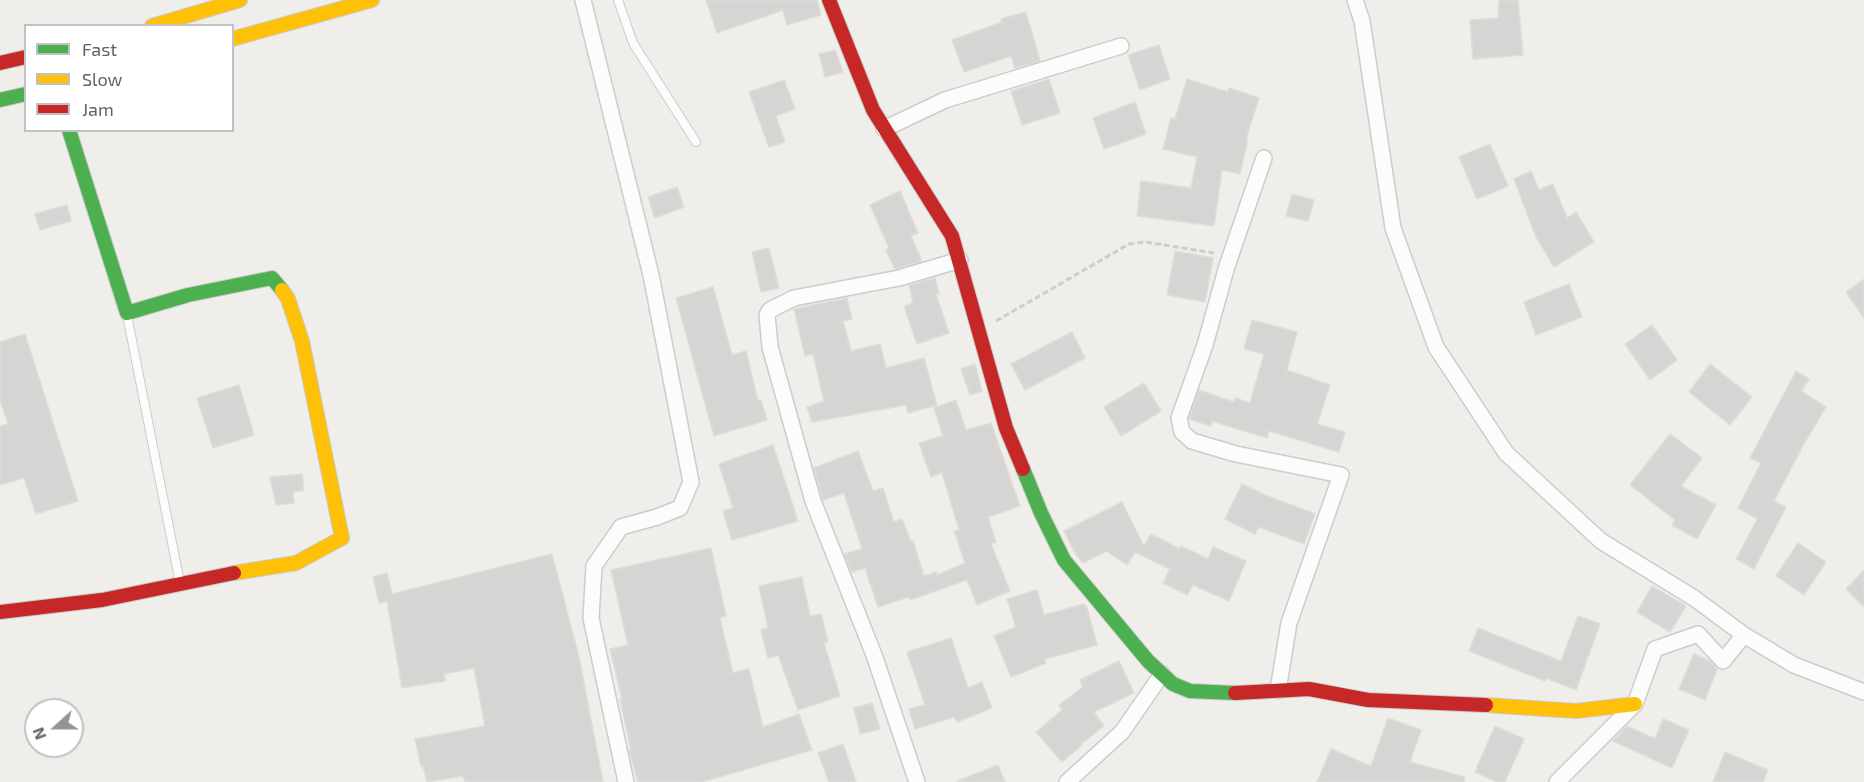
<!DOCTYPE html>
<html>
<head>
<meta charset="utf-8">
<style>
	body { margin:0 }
	#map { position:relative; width:1864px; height:782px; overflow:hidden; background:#efeeea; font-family:"Exo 2",sans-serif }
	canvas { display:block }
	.legend { position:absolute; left:24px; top:24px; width:210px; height:108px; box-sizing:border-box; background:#fff; border:2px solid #bfc1c3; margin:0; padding:8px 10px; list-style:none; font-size:18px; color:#5f6368 }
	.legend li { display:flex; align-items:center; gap:12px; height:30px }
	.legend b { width:30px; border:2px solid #bfc1c3 }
	.north { position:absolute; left:24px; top:698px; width:60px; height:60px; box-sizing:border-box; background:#fff; border:2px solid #bfc1c3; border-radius:50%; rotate:249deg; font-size:16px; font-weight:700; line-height:24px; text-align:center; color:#5f6368 }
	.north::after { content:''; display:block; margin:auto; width:21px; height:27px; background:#919496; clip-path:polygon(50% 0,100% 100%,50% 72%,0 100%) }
</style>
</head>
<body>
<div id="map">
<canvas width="1864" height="782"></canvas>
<ul class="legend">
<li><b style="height:8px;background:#4caf50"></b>Fast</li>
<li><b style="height:8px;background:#ffc107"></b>Slow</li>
<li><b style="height:8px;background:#c62828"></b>Jam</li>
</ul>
<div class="north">N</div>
</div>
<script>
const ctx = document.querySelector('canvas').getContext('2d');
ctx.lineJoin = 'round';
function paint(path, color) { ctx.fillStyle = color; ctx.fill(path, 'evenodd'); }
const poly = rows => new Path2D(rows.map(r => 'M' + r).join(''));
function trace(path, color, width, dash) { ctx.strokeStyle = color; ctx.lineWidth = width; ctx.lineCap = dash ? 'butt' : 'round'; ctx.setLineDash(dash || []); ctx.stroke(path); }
const building = poly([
	[706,0,817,0,821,15,787,25,783,10,717,33,706,0],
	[1499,0,1518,0,1523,55,1473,59,1470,20,1498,18,1499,0],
	[1026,12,1040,61,1015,68,1011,56,964,72,952,40,1002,22,1001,19,1026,12],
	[1159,45,1170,79,1140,90,1128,55,1159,45],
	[835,50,843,72,825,77,819,54,835,50],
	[1049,79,1060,113,1022,125,1011,91,1049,79],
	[1187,79,1228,92,1229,88,1259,98,1246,139,1248,139,1240,174,1222,170,1214,226,1137,216,1141,181,1191,188,1197,157,1163,149,1171,118,1175,119,1187,79],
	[784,80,795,109,776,116,785,142,769,147,749,92,784,80],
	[1135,102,1146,134,1104,149,1093,118,1135,102],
	[1490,144,1508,186,1477,199,1459,157,1490,144],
	[1531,171,1539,190,1553,184,1567,218,1576,212,1594,242,1554,267,1536,237,1514,179,1531,171],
	[677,187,684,207,655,218,648,197,677,187],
	[900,191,918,233,911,236,922,261,895,269,886,250,889,248,870,205,900,191],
	[1292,194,1314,200,1308,221,1286,216,1292,194],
	[67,205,71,221,40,230,35,214,67,205],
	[769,248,779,288,761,292,752,252,769,248],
	[1175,251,1213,258,1205,302,1167,295,1175,251],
	[935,278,939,294,936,294,949,333,917,344,904,306,913,303,909,285,935,278],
	[1864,279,1864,318,1846,292,1864,279],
	[1569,284,1582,317,1536,335,1524,302,1569,284],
	[713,287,732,355,746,351,758,401,761,400,767,420,714,436,676,298,713,287],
	[847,298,852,319,843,321,851,351,880,344,886,368,924,358,937,405,908,413,906,405,812,422,807,407,824,401,813,354,805,356,794,309,847,298],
	[1252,320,1297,332,1287,370,1330,385,1317,424,1345,432,1339,452,1269,431,1267,438,1212,421,1211,426,1189,419,1199,390,1234,402,1235,398,1250,403,1264,354,1244,349,1252,320],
	[1652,325,1677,360,1650,380,1625,344,1652,325],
	[1072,332,1085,358,1025,390,1011,364,1072,332],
	[25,334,78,501,36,514,24,478,0,485,0,426,8,424,0,400,0,342,25,334],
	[975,364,982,391,970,395,961,369,975,364],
	[1710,364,1752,397,1730,425,1689,392,1710,364],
	[1796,371,1809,379,1801,391,1826,407,1805,442,1774,501,1786,507,1754,569,1736,559,1757,520,1756,518,1738,508,1761,463,1750,458,1796,371],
	[1144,383,1161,411,1121,436,1104,407,1144,383],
	[239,385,254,435,213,448,197,398,239,385],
	[956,400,966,430,991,423,1020,506,988,517,996,542,991,544,1010,591,977,605,967,580,910,600,909,597,878,607,865,568,852,572,844,554,862,549,844,493,823,500,814,468,858,451,873,491,883,488,894,522,902,519,911,542,913,541,924,576,936,572,937,575,965,563,954,531,959,530,942,473,931,477,919,443,943,436,934,408,956,400],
	[1670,434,1702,458,1681,486,1716,505,1697,539,1672,525,1675,520,1630,485,1670,434],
	[773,445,798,521,732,540,723,511,733,508,719,464,773,445],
	[302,474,304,490,293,492,294,503,276,505,270,477,302,474],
	[1242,484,1265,495,1315,514,1304,544,1259,527,1255,534,1225,519,1242,484],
	[1122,502,1144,546,1151,534,1180,549,1181,546,1208,559,1213,547,1246,561,1229,601,1193,585,1187,595,1163,583,1170,569,1135,552,1127,565,1106,551,1083,563,1075,553,1064,531,1122,502],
	[1798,543,1826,562,1804,595,1776,576,1798,543],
	[711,548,726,616,720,618,733,673,749,669,763,727,799,714,812,750,702,782,638,782,629,750,631,750,620,699,622,699,610,649,628,645,611,570,711,548],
	[552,554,579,657,603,782,465,782,463,776,427,782,423,766,421,767,415,739,485,726,474,668,444,674,445,681,402,688,387,601,379,603,373,577,387,573,392,594,552,554],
	[1864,570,1864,607,1846,589,1864,570],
	[802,577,810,616,821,614,828,641,824,643,840,696,798,710,778,655,768,658,761,630,768,628,759,586,802,577],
	[1652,586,1686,606,1670,632,1637,612,1652,586],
	[1037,590,1044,615,1084,604,1087,608,1097,645,1045,659,1046,663,1011,677,994,636,1016,627,1007,599,1037,590],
	[1578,616,1600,624,1576,690,1546,678,1545,681,1469,651,1478,628,1561,661,1578,616],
	[951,638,968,688,982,682,992,708,957,722,954,717,915,729,909,709,925,705,907,652,951,638],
	[1694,654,1710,661,1717,669,1705,700,1679,689,1694,654],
	[1119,661,1134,693,1094,712,1104,726,1081,744,1082,745,1062,762,1036,732,1062,710,1059,705,1083,687,1080,680,1119,661],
	[872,703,880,729,860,734,854,708,872,703],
	[1388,718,1421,730,1410,762,1465,777,1464,782,1317,782,1331,749,1371,766,1388,718],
	[1663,719,1689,730,1672,768,1613,741,1627,726,1655,739,1663,719],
	[1495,726,1524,739,1505,782,1497,782,1475,772,1495,726],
	[843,744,856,782,829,782,818,753,843,744],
	[1725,752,1768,770,1763,782,1713,782,1725,752],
	[998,765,1005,782,957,782,957,781,998,765]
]);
paint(building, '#d6d5d3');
trace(building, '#deddd9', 1.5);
const lane = poly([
	[618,0,633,43,696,142],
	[127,315,180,583]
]);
const street = poly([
	[583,0,651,275,691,482,680,508,657,517,621,527,594,566,591,618,626,782],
	[1355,0,1362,21,1393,228,1436,347,1506,453,1601,541,1694,598,1744,635,1794,665,1864,692],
	[884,129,945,100,1121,46],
	[1264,158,1227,266,1205,345,1179,418,1182,432,1192,441,1236,454,1341,475,1289,623,1278,690],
	[917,782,874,655,813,501,770,347,767,315,770,310,794,298,899,278,960,260],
	[1067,782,1122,732,1162,674],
	[1557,782,1635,704,1655,649,1698,634,1723,661,1744,635]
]);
const fast = poly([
	[0,100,26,94],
	[69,130,127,313,188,295,272,278,282,290],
	[1023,469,1041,513,1064,560,1148,661,1173,684,1190,691,1235,693]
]);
const slow = poly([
	[152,26,240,0],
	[232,39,372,0],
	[234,573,296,563,342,538,302,341,288,299,282,290],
	[1486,705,1576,711,1635,704]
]);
const jam = poly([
	[829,0,873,110,952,236,1006,428,1023,469],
	[0,63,26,57],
	[0,612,102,600,234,573],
	[1235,693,1309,689,1368,700,1486,705]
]);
trace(lane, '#cbcccc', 10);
trace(street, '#cbcccc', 18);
trace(fast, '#cacacb', 16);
trace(slow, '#cacacb', 16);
trace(jam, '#cacacb', 16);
trace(poly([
	[996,321,1129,244,1146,242,1214,253]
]), '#cacfcc', 3, [6, 3]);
trace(lane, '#fdfcfc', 8);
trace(street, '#fdfcfc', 15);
trace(fast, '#4caf50', 14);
trace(slow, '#ffc107', 14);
trace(jam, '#c62828', 14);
</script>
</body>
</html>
